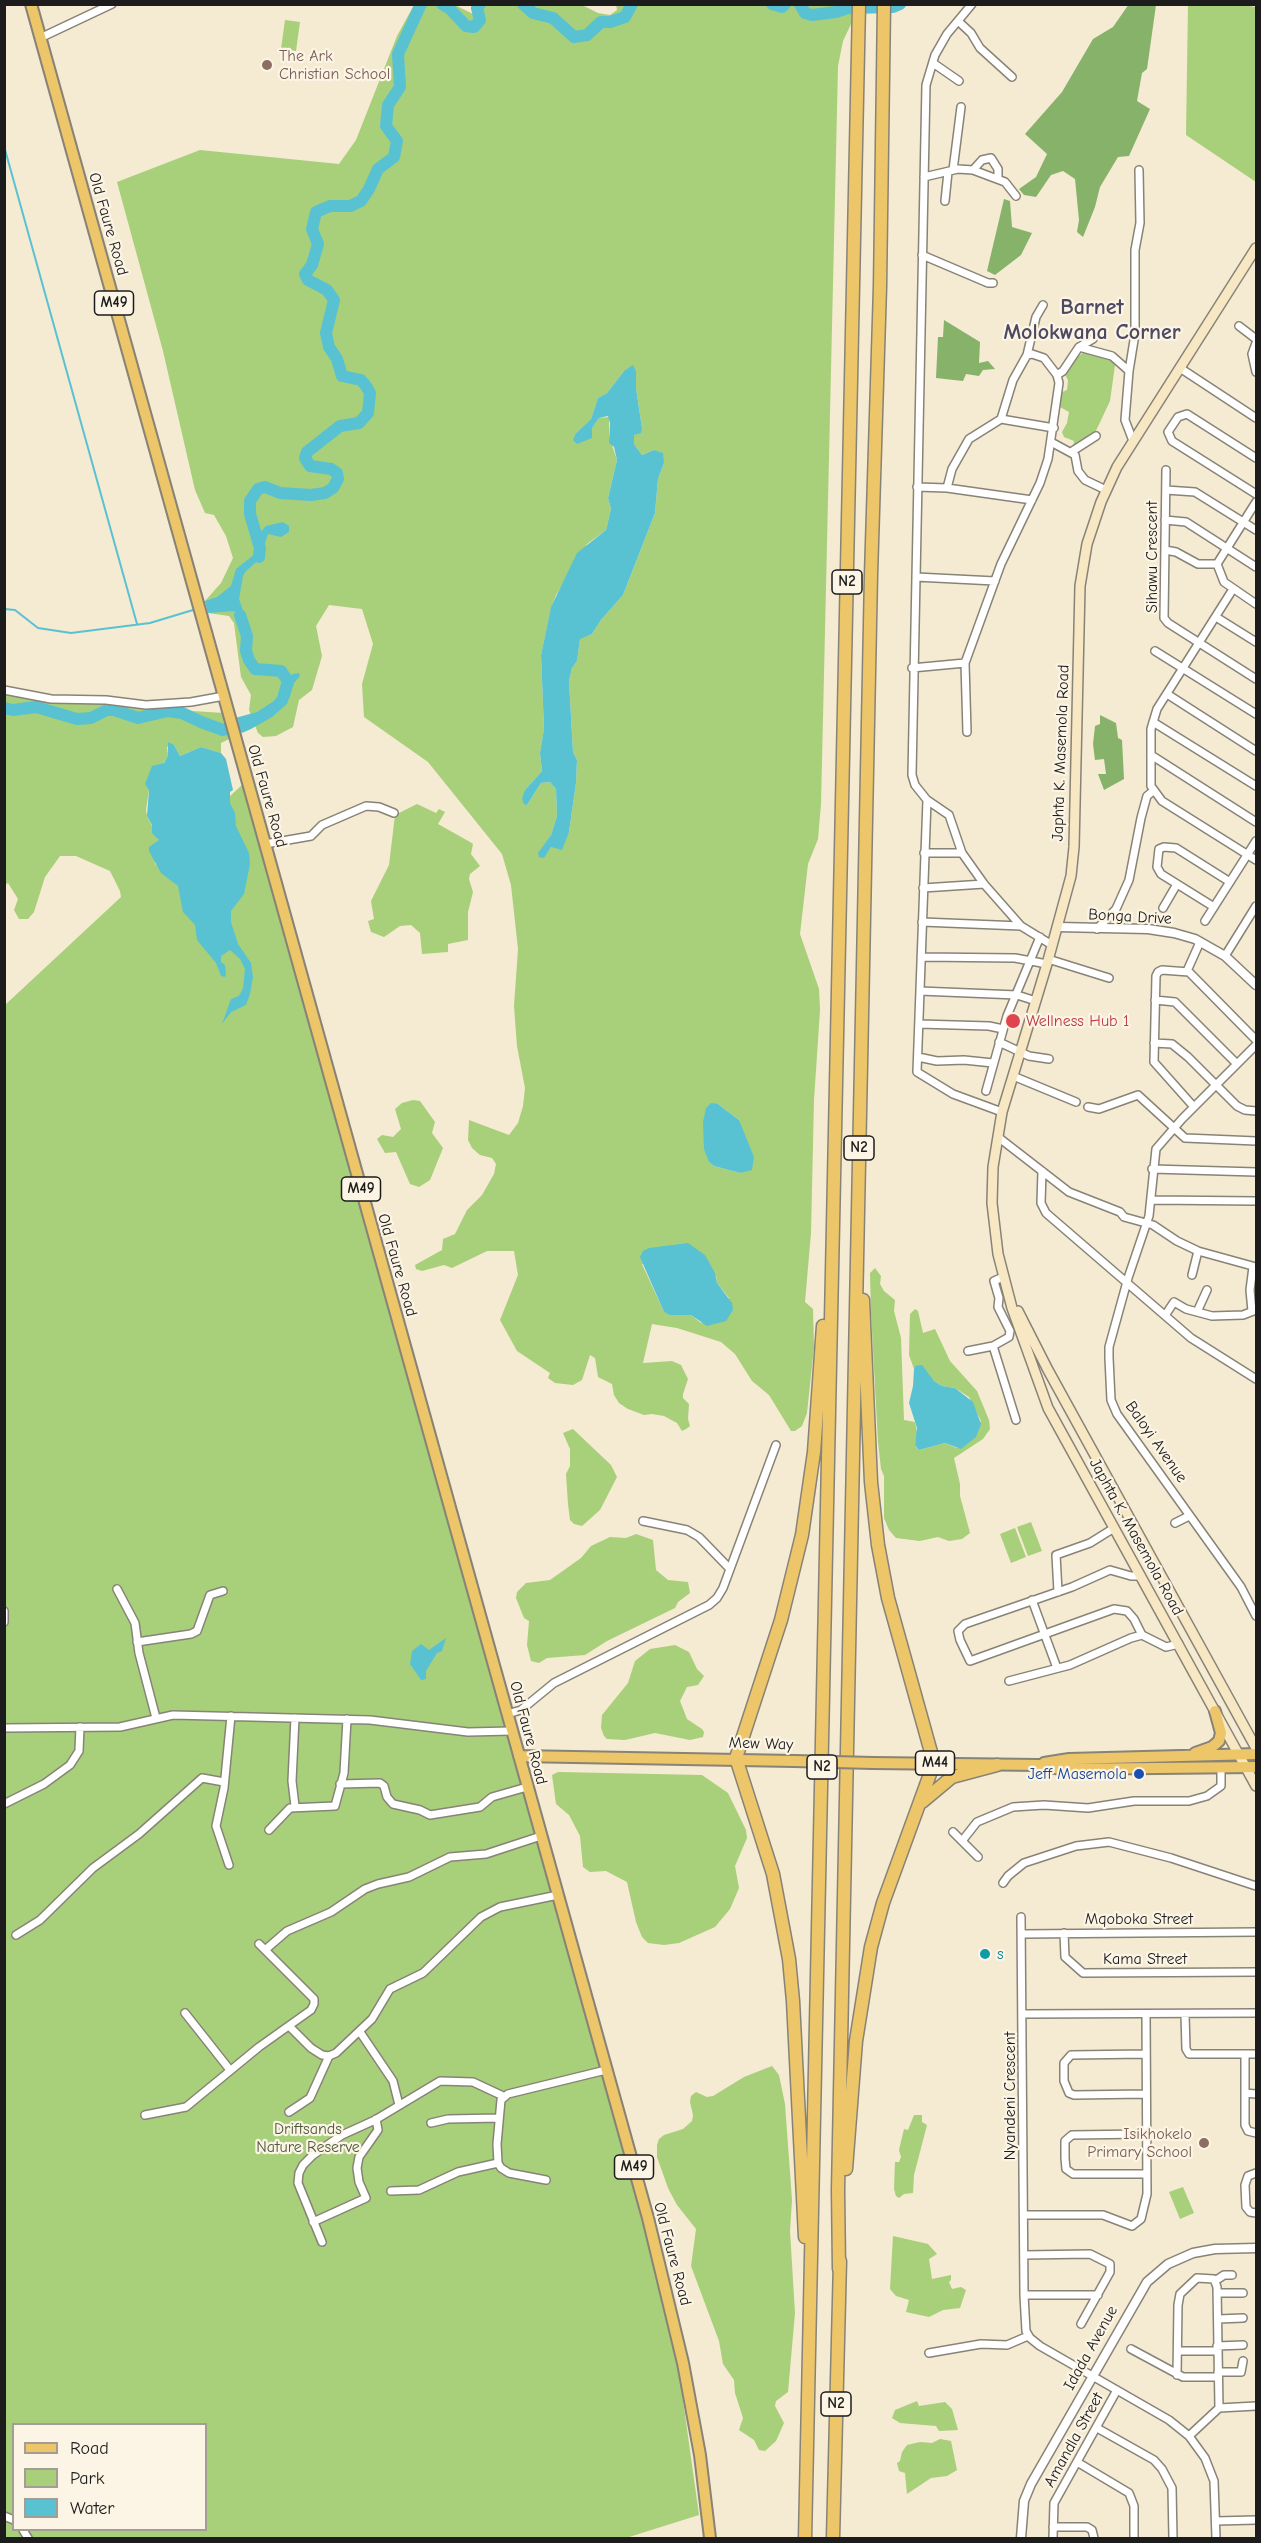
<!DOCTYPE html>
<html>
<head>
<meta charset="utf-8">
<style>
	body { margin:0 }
	#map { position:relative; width:1261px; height:2543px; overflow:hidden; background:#f5ead2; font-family:"Comic Neue",sans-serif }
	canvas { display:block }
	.frame { position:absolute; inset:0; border:6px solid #1c1c1c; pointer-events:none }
	.legend { position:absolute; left:12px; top:2423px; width:195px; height:108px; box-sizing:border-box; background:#fcf5e5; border:2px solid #a29e95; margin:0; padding:8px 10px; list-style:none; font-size:18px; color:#1c1c1c }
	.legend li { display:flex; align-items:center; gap:12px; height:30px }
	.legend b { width:30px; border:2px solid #a29e95 }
</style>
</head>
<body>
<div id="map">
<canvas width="1261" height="2543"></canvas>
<div class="frame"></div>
<ul class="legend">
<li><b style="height:8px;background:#ecc669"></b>Road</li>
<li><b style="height:16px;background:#a8cf7a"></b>Park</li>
<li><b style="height:16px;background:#58c2d3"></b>Water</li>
</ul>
</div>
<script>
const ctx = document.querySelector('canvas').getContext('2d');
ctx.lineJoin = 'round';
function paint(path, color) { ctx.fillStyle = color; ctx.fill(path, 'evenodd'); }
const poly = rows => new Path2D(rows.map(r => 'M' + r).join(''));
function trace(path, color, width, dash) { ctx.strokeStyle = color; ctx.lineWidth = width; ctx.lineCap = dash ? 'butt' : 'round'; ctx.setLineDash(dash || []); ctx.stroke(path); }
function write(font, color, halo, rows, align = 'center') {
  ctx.font = font + ' "Comic Neue",sans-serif'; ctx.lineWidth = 4.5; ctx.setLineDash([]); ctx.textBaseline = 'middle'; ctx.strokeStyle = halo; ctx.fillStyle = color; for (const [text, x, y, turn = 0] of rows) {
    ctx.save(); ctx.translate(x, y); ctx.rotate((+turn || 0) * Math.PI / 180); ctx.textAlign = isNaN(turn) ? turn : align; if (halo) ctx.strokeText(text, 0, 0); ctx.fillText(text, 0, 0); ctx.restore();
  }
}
paint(poly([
	[616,4,853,5,852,22,843,41,838,66,821,804,818,839,808,864,800,934,819,989,820,1010,814,1100,811,1233,805,1302,813,1309,814,1347,807,1413,802,1426,795,1431,791,1431,769,1395,752,1381,735,1354,721,1342,677,1328,652,1324,643,1363,672,1361,681,1365,688,1379,683,1394,683,1398,689,1404,688,1419,690,1426,686,1429,682,1431,677,1423,664,1416,652,1414,644,1415,628,1409,619,1403,614,1395,612,1384,598,1377,595,1358,590,1355,582,1380,573,1385,555,1383,548,1378,550,1373,517,1351,500,1320,518,1275,514,1251,487,1251,452,1268,444,1265,422,1271,416,1269,415,1265,442,1250,443,1239,455,1234,467,1210,482,1195,494,1174,496,1164,492,1158,480,1155,472,1148,468,1140,469,1120,509,1135,518,1123,523,1106,525,1088,517,1046,514,1006,518,949,511,885,502,854,428,762,364,717,362,684,373,644,362,609,329,605,316,626,322,656,312,690,299,700,293,727,276,736,263,737,258,733,249,710,251,695,241,677,234,623,229,616,208,613,205,601,221,583,233,558,226,536,214,515,205,513,195,490,163,351,117,182,200,150,339,164,356,140,397,36,414,5,455,5,473,14,476,5,582,5,598,13,610,15,617,10],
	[624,371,636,371,636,388,642,428,634,435,634,444,642,455,654,450,664,463,658,479,655,513,623,595,601,620,592,634,580,638,577,661,572,668,569,681,573,752,577,760,576,783,569,832,558,847,551,847,546,854,539,853,551,835,557,816,556,789,550,782,541,783,527,805,525,790,542,771,540,753,544,730,541,655,551,608,556,595,587,544,606,530,611,509,608,498,617,460,609,436,609,417,599,418,592,428,592,438,576,433,591,419,598,398,607,393],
	[718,1104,739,1120,740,1173,714,1166,709,1162],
	[642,1264,716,1276,717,1283,729,1298,701,1323,691,1315,664,1312],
	[1235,4,1256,7,1256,182,1186,135,1188,5],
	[285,20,300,22,296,51,281,49],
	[1084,352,1116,358,1110,401,1094,435,1073,448,1074,441,1064,437,1062,432,1067,423,1069,412,1060,407,1060,393,1067,390,1068,380,1064,373,1072,361],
	[4,694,33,699,155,708,177,706,192,711,224,713,231,738,221,743,221,753,201,747,180,756,174,745,167,747,168,755,149,790,146,810,147,816,159,840,155,865,242,785,380,1262,646,2219,680,2379,699,2515,626,2538,5,2538,5,1005,121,897,120,891,110,871,76,856,60,856,45,877,34,912,28,919,19,919,14,910,18,899,8,883,5,885],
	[14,2424,206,2424,206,2530,14,2530],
	[417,804,436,813,439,809,445,812,438,824,470,842,473,844,471,854,480,866,470,874,469,879,473,892,468,912,468,940,448,944,448,952,422,954,420,933,411,925,400,926,384,937,371,932,368,921,374,919,371,901,389,865,395,815],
	[413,1100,420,1101,435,1122,432,1133,443,1148,430,1180,419,1187,410,1184,396,1152,385,1153,377,1139,382,1135,393,1137,401,1129,395,1109,402,1103],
	[875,1268,881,1276,880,1284,884,1291,895,1300,894,1311,901,1338,904,1420,915,1422,917,1432,915,1445,919,1450,945,1443,957,1448,981,1421,969,1397,955,1388,942,1386,934,1381,915,1366,914,1369,909,1355,910,1314,915,1309,918,1311,923,1333,935,1329,950,1361,977,1391,989,1420,990,1429,983,1439,954,1458,960,1484,960,1496,970,1533,962,1539,949,1541,938,1537,920,1541,896,1538,889,1530,884,1518,884,1476,881,1469,878,1442,871,1313,870,1273],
	[573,1429,611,1465,617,1477,600,1510,582,1526,574,1524,570,1520,568,1504,566,1474,570,1466,570,1449,563,1433],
	[1031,1522,1042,1551,1028,1556,1017,1527],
	[1015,1528,1026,1557,1011,1563,1000,1534],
	[636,1534,653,1540,656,1570,668,1580,688,1582,690,1593,678,1602,675,1608,607,1641,585,1655,547,1658,539,1663,531,1661,527,1645,529,1621,524,1618,516,1598,517,1592,526,1583,550,1580,581,1558,591,1546,610,1537,626,1538],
	[675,1645,689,1652,697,1669,704,1676,698,1685,687,1687,680,1701,687,1719,702,1729,704,1732,703,1737,690,1740,655,1733,625,1740,607,1739,604,1736,601,1728,602,1715,628,1683,635,1661,650,1649],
	[558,1772,702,1775,728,1793,746,1830,747,1838,735,1866,739,1888,730,1909,715,1927,679,1943,664,1945,648,1943,642,1937,636,1922,627,1882,606,1871,590,1872,583,1867,580,1836,569,1815,556,1804,552,1775],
	[772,2066,779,2075,785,2104,792,2200,790,2231,795,2313,788,2392,776,2401,775,2406,784,2423,776,2441,765,2451,759,2450,754,2440,739,2430,743,2418,735,2393,734,2380,723,2364,719,2341,691,2266,696,2229,677,2205,668,2188,657,2157,657,2145,659,2139,664,2135,683,2129,692,2121,693,2115,690,2102,691,2096,696,2092,707,2097,713,2096,744,2077],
	[914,2115,922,2115,922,2122,927,2125,914,2175,913,2193,904,2194,899,2198,896,2196,894,2189,895,2162,899,2162,901,2157,899,2150,904,2129,908,2130],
	[1183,2187,1194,2213,1180,2219,1169,2192],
	[893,2236,928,2244,937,2254,929,2259,932,2279,951,2275,951,2280,949,2282,952,2289,961,2287,966,2290,960,2308,943,2310,929,2317,906,2312,909,2300,896,2296,890,2289],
	[917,2401,919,2406,945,2402,952,2409,958,2430,939,2431,936,2426,900,2423,892,2418,895,2410],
	[940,2439,951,2441,957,2470,947,2476,931,2478,907,2494,905,2473,899,2471,897,2463,900,2461,902,2452,907,2445,920,2442,932,2443]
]), '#a8cf7a');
paint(poly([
	[1129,4,1156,5,1147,69,1142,73,1137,101,1150,109,1129,156,1118,157,1100,187,1095,207,1083,237,1077,232,1079,220,1075,179,1063,171,1051,175,1036,197,1024,195,1019,189,1036,177,1047,154,1025,134,1062,92,1093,39,1113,27],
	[1004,199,1010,201,1012,227,1032,233,1021,255,995,275,987,271],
	[944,320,980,342,979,363,988,361,995,369,983,370,979,376,966,374,963,381,936,378,938,337,943,337],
	[1100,715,1116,723,1118,738,1122,740,1124,779,1104,790,1098,774,1106,774,1104,759,1095,760,1093,744,1095,726,1100,724]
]), '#86b26a');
paint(poly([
	[633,365,636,371,636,388,642,428,641,433,634,435,634,444,642,455,654,450,663,453,664,463,658,479,655,513,623,595,601,620,592,634,580,639,577,661,572,668,569,681,573,752,577,760,576,783,569,832,562,850,551,847,544,858,539,857,538,853,551,835,557,816,556,789,550,782,541,783,527,805,524,804,522,799,525,790,542,771,540,753,544,729,541,655,551,607,577,553,606,530,611,509,608,498,617,460,614,447,609,443,610,423,608,416,599,418,592,428,592,438,577,444,573,440,576,433,591,419,598,398,607,393,624,371],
	[283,522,289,526,289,532,281,537,268,534,265,543,262,544,264,552,262,557,246,571,243,576,239,599,248,625,246,629,242,630,235,611,208,613,205,601,217,597,231,586,236,569,255,554,260,533,266,526],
	[299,673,300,676,294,683,287,704,272,717,251,729,242,733,239,731,235,718,257,712,274,701,282,690,283,683,293,674],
	[168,742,174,745,180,756,201,747,221,753,226,759,233,790,230,792,230,803,235,813,236,826,249,853,250,864,244,894,231,911,231,922,238,944,251,963,253,977,250,994,246,1005,231,1012,222,1024,231,999,239,996,243,988,245,969,240,959,230,950,221,956,221,962,225,965,226,974,225,977,221,976,216,963,197,940,195,925,183,912,178,886,161,873,149,851,149,847,159,840,152,833,152,825,147,816,149,790,145,784,152,766,164,763,168,755],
	[711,1103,718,1104,739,1120,754,1157,752,1170,740,1173,714,1166,709,1162,704,1149,703,1122,706,1108],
	[688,1243,705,1255,715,1273,717,1283,732,1303,733,1310,726,1321,707,1326,691,1315,670,1315,664,1312,640,1257,643,1251,649,1248],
	[922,1365,934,1381,942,1386,955,1388,973,1402,981,1424,976,1437,961,1449,945,1443,919,1450,915,1445,917,1428,909,1403,913,1386,914,1369,915,1366],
	[446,1638,442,1651,437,1653,426,1671,426,1679,421,1680,410,1664,412,1651,421,1644,429,1650]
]), '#58c2d3');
trace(poly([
	[4,146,137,624],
	[4,609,15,610,38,628,71,633,150,623,193,610]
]), '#58c2d3', 2);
trace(poly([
	[442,4,450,9,466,26,474,27,480,20,477,8,480,4],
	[523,4,533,13,553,18,574,37,587,35,601,22,610,22,625,17,632,4],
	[772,4,782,7,785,4],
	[800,4,805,13,812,15,836,12,848,8,893,7,900,4],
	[259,557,260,548,250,514,250,501,258,489,265,487,280,493,311,495,325,493,333,488,338,479,337,473,331,469,310,466,305,458,307,452,340,426,359,423,368,413,370,393,366,386,361,380,342,376,337,359,329,347,326,333,334,300,327,290,308,280,305,274,312,265,318,244,312,229,316,212,330,206,350,206,361,201,369,189,378,169,394,157,397,141,386,126,388,105,400,87,398,54,421,4],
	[240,615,247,636,246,651,249,660,255,669,281,671,288,681,284,695],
	[4,708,13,710,36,707,77,719,91,718,107,710,114,710,138,718,168,711,182,713,201,722,223,730,242,725]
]), '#58c2d3', 12);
const minor = poly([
	[972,4,947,34,935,55,926,85,912,775,915,785,927,800,949,815,962,853,984,884,1021,926,1052,945],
	[958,21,971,33,980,48,1012,77],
	[40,38,112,4],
	[933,63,959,81],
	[953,170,961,107],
	[973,170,982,160,991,158,998,169,998,177],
	[924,177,958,169,973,170,1005,182,1016,196],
	[945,201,948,172],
	[922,255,988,283,993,283],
	[1239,326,1256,339],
	[1256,343,1252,354,1256,372],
	[1079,347,1112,356,1129,371],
	[1027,355,1036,317,1043,305],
	[1180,368,1256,418],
	[1057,375,1063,371,1079,347,1093,339],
	[1001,419,1054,428],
	[1133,441,1125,420,1129,371,1135,334,1135,250,1140,223,1139,170],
	[1051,442,1075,455,1078,471,1085,480,1106,490],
	[1071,452,1096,436],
	[1256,458,1187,414,1178,417,1168,432,1172,441,1256,494],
	[1166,470,1164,618,1168,623,1256,679],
	[917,487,947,488,1032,500],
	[1166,490,1195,492,1256,530],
	[1256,502,1217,564,1224,582,1256,604],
	[1165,520,1186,522,1256,567],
	[1165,550,1176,552,1198,564,1217,564],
	[916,577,995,581],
	[1233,589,1157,709,1151,729,1151,786,1162,801,1256,860],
	[1216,617,1256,642],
	[1155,651,1256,714],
	[965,663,967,732],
	[912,668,965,663,1001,564,1040,483,1048,459,1059,383,1057,375,1044,358,1032,354,1027,355,1013,380,1001,419,969,439,952,469,947,488],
	[4,690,51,699,106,700,146,705,191,702,224,696],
	[1167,694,1256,751],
	[1153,722,1256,786],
	[1151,755,1256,822],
	[927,800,917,1072,953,1094,1002,1112],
	[265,844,311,836,322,825,366,806,379,807,394,813],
	[924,853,962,853],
	[923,888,984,884],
	[1214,907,1161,874,1157,867,1159,849,1164,847,1176,848,1230,882],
	[1163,908,1177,884],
	[1205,921,1256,841],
	[922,922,1021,926],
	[1097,929,1116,909,1129,880,1141,818,1147,796,1153,791],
	[1225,956,1256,906],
	[921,957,1015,958,1047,964],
	[1048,959,1109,978],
	[1187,971,1200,942],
	[920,991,1017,995,1036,1001],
	[1155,1000,1175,1002,1237,1064],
	[919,1024,989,1026,1003,1029],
	[999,1042,1029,1056,1049,1059],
	[1154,1043,1172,1044,1188,1057,1237,1106,1245,1110,1256,1111],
	[1256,1045,1182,1119,1156,1149,1149,1216,1128,1278,1109,1347,1109,1358,1111,1400,1117,1414,1241,1587,1256,1616],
	[918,1057,937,1061,964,1060,993,1063],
	[1013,1076,1076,1102],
	[986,1091,1007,1016,1040,937],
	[1088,1107,1099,1109,1138,1095,1185,1138,1256,1141],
	[1194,1107,1154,1062,1156,976,1158,972,1162,970,1189,972,1256,1040],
	[998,1137,1069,1192,1120,1212,1124,1217,1153,1225,1177,1241,1198,1251,1256,1267],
	[1152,1169,1256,1172],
	[1042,1171,1041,1203,1046,1213,1191,1338,1256,1379],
	[1152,1200,1256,1201],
	[1192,1275,1198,1251],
	[1252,1311,1250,1290,1253,1267],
	[1197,1312,1207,1290],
	[1166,1314,1174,1302,1186,1309,1212,1316,1243,1315,1256,1310],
	[993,1346,1016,1420],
	[968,1351,993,1346,1009,1337,1010,1331,998,1307,999,1298,994,1281,1003,1277],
	[643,1521,687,1530,699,1537,730,1569],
	[1175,1523,1189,1516],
	[1141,1576,1131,1576,1110,1570,1072,1587,965,1624,958,1631,960,1640,970,1661,1114,1609,1127,1611,1134,1619,1142,1635],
	[117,1589,135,1623,139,1653,156,1718],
	[1058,1592,1056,1555,1090,1543,1114,1528],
	[1032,1600,1057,1668],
	[4,1611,4,1622],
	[137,1642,191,1634,197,1631,210,1595,223,1591],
	[1009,1681,1070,1665,1131,1638,1142,1635,1166,1647,1179,1644],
	[507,1714,521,1710,554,1683,709,1605,717,1598,723,1588,776,1445],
	[295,1718,292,1781,295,1806],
	[4,1728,120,1727,173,1715,370,1720,468,1732,512,1731],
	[340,1784,380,1783,384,1786,387,1797,393,1804,420,1810,430,1815,480,1807,492,1797,527,1787],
	[4,1804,44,1784,70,1765,79,1751,80,1727],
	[269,1830,290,1808,335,1806,344,1773,347,1719],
	[953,1832,978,1857],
	[962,1841,977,1822,1013,1807,1044,1805,1088,1808,1134,1801,1189,1801,1207,1796,1221,1786,1221,1767],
	[229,1865,216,1826,224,1788,231,1716],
	[1003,1883,1008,1876,1024,1863,1076,1846,1109,1842,1171,1858,1256,1886],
	[1021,1917,1024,2295,1026,2331,1030,2338,1040,2346,1169,2420,1189,2436,1205,2458,1214,2481,1216,2538],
	[1064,1933,1065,1957,1083,1973,1256,1972],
	[1022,1934,1256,1932],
	[16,1935,40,1920,93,1868,139,1834,202,1778,224,1782],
	[265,1950,287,1931,331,1912,365,1889,378,1884,409,1877,450,1857,486,1854,541,1836],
	[185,2013,230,2070],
	[1023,2014,1256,2013],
	[1185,2014,1186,2049,1189,2054,1256,2054],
	[289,2026,311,2048,322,2055,329,2056,336,2053,372,2019,390,1989,423,1973,481,1917,500,1907,558,1895],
	[360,2032,393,2081,399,2105],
	[1146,2054,1071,2055,1064,2063,1064,2081,1069,2093,1074,2095,1146,2094],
	[1245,2054,1245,2125,1248,2131,1256,2133],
	[1245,2093,1256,2094],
	[289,2112,310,2098,329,2056],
	[145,2115,186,2107,259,2047,311,2010,314,2004,314,1999,259,1944],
	[431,2123,448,2119,499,2118],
	[1145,2134,1072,2135,1065,2141,1065,2158,1066,2169,1073,2174,1146,2174],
	[1256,2173,1248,2176,1245,2185,1246,2207,1250,2212,1256,2213],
	[546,2180,509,2173,501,2168,498,2163,497,2144,501,2100,508,2094,606,2070],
	[391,2191,419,2190,458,2172,498,2163],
	[1024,2215,1103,2215,1132,2226,1141,2219,1147,2194,1146,2014],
	[313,2222,366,2198,359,2182,357,2168,359,2157,378,2130,376,2119],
	[322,2242,298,2183,299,2173,303,2165,313,2155,342,2135,375,2120,440,2081,473,2082,503,2096],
	[1024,2255,1090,2254,1110,2264,1110,2272,1081,2324],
	[1215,2281,1224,2275,1232,2275],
	[1217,2293,1243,2293],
	[1024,2295,1098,2295],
	[1218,2319,1243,2318],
	[1217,2346,1243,2345],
	[1131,2349,1183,2377,1218,2377],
	[1178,2351,1217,2351],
	[929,2353,981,2344,1007,2345,1028,2336],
	[1218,2372,1241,2372,1243,2361],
	[1177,2375,1178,2305,1180,2294,1197,2278,1214,2279,1217,2287,1219,2408],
	[1097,2428,1154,2460,1162,2469,1172,2488,1173,2538],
	[1189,2436,1219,2408,1256,2406],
	[1077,2462,1129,2493,1134,2506,1134,2538],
	[4,2516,14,2520],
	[1216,2521,1256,2520],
	[1053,2527,1087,2527,1092,2530,1094,2538],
	[23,2530,28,2538],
	[1053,2538,1054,2503,1117,2390]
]);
const tertiary = poly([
	[1058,927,1148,929,1174,933,1195,939,1225,956,1256,985],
	[1021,2538,1024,2501,1031,2484,1147,2282,1168,2264,1193,2253,1215,2249,1256,2248]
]);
const secondary = poly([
	[1256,248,1117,467,1101,502,1087,544,1080,586,1074,847,1071,876,1047,964,1002,1112,993,1167,992,1203,998,1254,1012,1308,1048,1408,1256,1786],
	[1018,1311,1048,1370,1256,1748]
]);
const primary = poly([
	[31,4,648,2218,683,2363,700,2455,710,2538],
	[1195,1753,1212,1747,1219,1741,1221,1733,1215,1711],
	[519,1756,794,1761],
	[873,1763,1039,1765,1061,1769,1256,1767],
	[1044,1763,1069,1759,1256,1754]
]);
const motorway = poly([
	[922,1802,952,1777,997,1765],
	[846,2169,856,2041,871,1947,883,1903,934,1763,888,1598,878,1545,871,1482,863,1300],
	[805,2237,793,2001,789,1959,773,1874,736,1758,781,1620,802,1535,814,1452,823,1326],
	[839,2269,838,2189,871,575,880,287,884,4],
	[805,2538,859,4],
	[833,2538,840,2261]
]);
trace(minor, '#888377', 10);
trace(tertiary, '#888377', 11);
trace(secondary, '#888377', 12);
trace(primary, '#888377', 14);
trace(motorway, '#888377', 15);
trace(minor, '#fff', 7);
trace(tertiary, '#fff', 8);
trace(secondary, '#f7e8c3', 9);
trace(primary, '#ecc669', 10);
trace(motorway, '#ecc669', 12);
const primaryBridge = poly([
	[794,1761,873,1763]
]);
trace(primaryBridge, '#888377', 14, []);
trace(primaryBridge, '#ecc669', 10);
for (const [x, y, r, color] of [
	[267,65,6,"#8d6e63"],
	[1013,1021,8,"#e0444e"],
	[1139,1774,6,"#1a4fb4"],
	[985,1954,6,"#0f9aa8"],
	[1204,2143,6,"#8d6e63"]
]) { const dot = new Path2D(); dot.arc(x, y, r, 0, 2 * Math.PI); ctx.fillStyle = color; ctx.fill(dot); trace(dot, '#fcf5e5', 2); }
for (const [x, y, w] of [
	[114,303,39],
	[847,582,30],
	[859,1148,30],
	[361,1189,39],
	[935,1763,39],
	[822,1767,30],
	[634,2167,39],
	[836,2404,30]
]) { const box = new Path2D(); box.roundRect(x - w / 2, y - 12, w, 24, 4.5); ctx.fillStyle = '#fcf5e5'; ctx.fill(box); trace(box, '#1c1c1c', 1.5); }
write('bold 15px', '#1c1c1c', null, [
	["M49",114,303],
	["N2",847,582],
	["N2",859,1148],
	["M49",361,1189],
	["M44",935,1763],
	["N2",822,1767],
	["M49",634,2167],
	["N2",836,2404]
]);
write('16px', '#785e54', '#fcf5e5', [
	["The Ark",279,56],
	["Christian School",279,74],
	["Isikhokelo",1192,2134,"right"],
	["Primary School",1192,2152,"right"]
], 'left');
write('16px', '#1c1c1c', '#fcf5e5', [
	["Old Faure Road",108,224,74],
	["Sihawu Crescent",1152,557,-90],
	["Japhta K. Masemola Road",1061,753,-88],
	["Old Faure Road",267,796,74],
	["Bonga Drive",1130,917,3],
	["Old Faure Road",397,1265,74],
	["Baloyi Avenue",1156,1442,55],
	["Japhta K. Masemola Road",1136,1537,61],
	["Old Faure Road",528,1733,75],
	["Mew Way",761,1744,2],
	["Mqoboka Street",1139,1919],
	["Kama Street",1145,1959],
	["Nyandeni Crescent",1010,2096,-90],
	["Old Faure Road",672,2254,75],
	["Idada Avenue",1091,2348,-61],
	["Amandla Street",1074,2440,-61]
]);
write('16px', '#be3a42', '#fcf5e5', [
	["Wellness Hub 1",1026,1021]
], 'left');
write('16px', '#164399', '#fcf5e5', [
	["Jeff Masemola",1127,1774]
], 'right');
write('16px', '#0d838f', '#fcf5e5', [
	["s",997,1954]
], 'left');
write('16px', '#4d5b3d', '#fcf5e5', [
	["Driftsands",308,2129],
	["Nature Reserve",308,2147]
]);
write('bold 22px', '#4d4960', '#fcf5e5', [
	["Barnet",1092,308],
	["Molokwana Corner",1092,333]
]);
</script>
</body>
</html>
